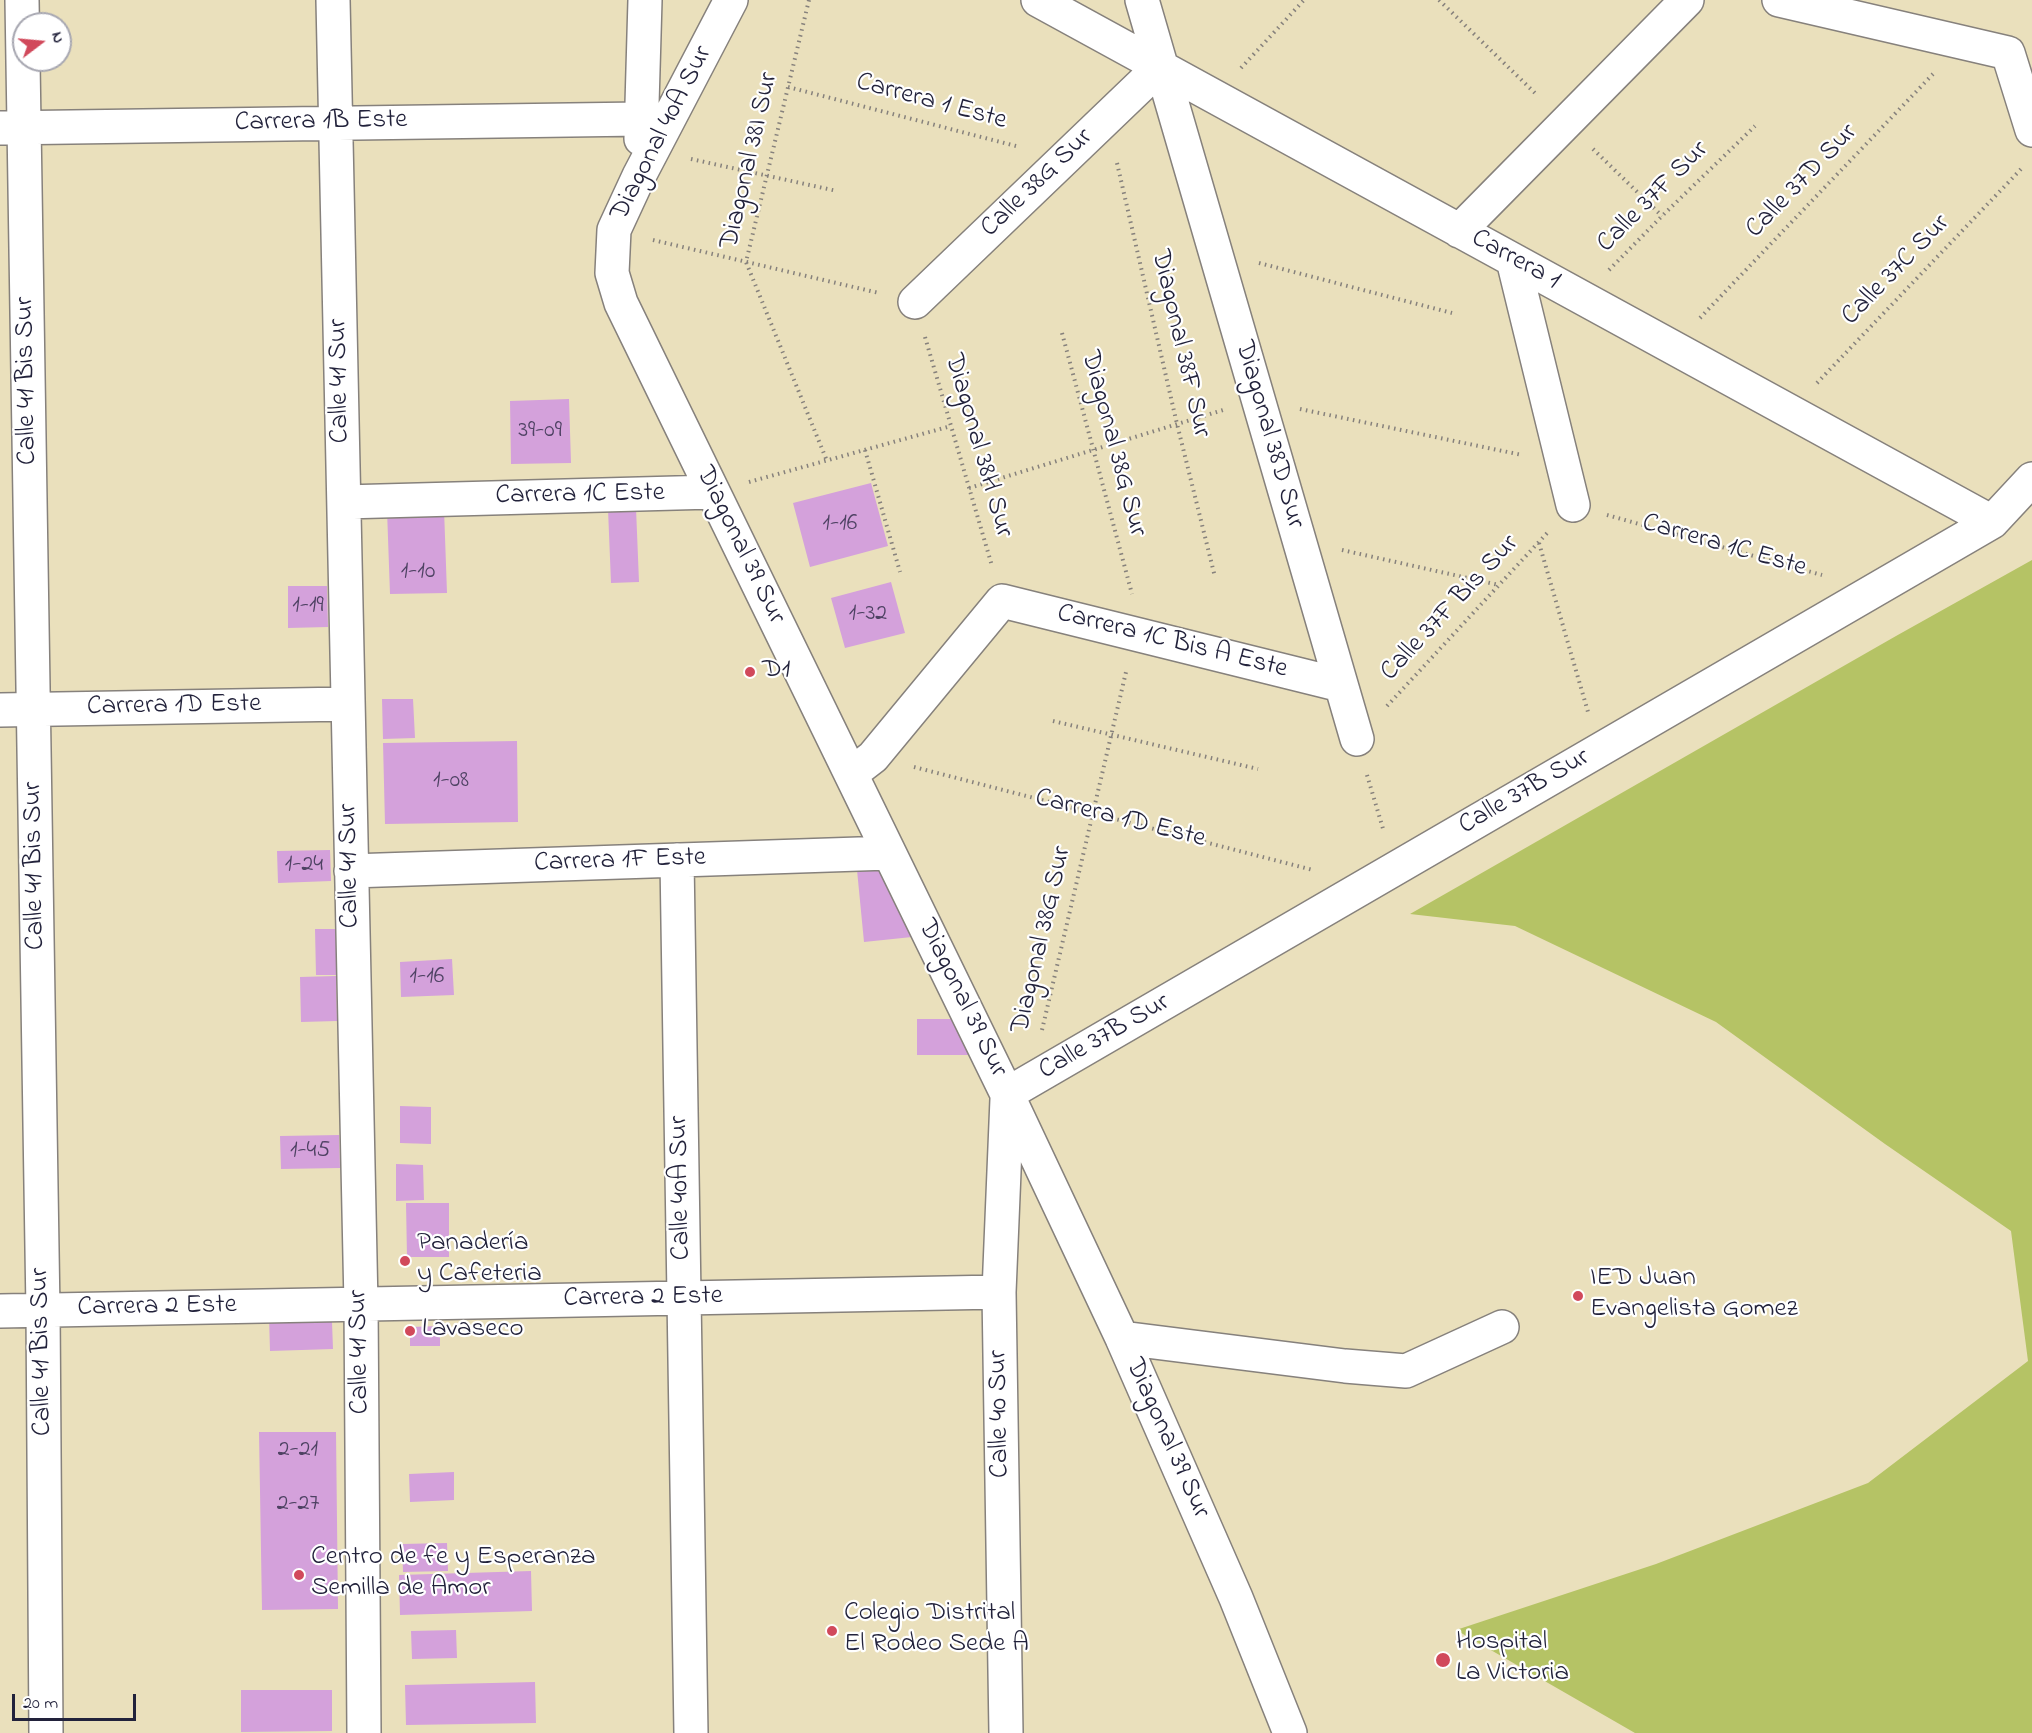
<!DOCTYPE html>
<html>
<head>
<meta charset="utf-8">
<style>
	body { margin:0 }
	#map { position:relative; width:2032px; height:1733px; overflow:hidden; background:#eae0bc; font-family:"Indie Flower",sans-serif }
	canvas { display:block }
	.north { position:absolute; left:12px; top:12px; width:60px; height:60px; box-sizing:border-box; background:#fff; border:2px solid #a7a7b1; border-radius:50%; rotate:74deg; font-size:16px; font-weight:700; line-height:24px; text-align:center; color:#22223b }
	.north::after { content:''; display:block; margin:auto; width:21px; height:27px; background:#d1495b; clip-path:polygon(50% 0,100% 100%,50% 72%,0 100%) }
	.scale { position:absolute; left:12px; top:1694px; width:124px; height:27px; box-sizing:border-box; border:3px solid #22223b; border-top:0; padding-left:8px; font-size:18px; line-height:21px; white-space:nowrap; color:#22223b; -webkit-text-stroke:4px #fff; paint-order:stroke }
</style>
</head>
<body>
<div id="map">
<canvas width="2032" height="1733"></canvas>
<div class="north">N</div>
<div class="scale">20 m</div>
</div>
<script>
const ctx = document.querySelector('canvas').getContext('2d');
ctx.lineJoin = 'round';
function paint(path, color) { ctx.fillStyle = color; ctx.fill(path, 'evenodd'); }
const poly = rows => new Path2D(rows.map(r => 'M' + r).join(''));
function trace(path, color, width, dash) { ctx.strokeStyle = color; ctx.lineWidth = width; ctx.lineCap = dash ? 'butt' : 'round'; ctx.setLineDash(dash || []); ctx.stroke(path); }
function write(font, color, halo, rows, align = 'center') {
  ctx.font = font + ' "Indie Flower",sans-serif'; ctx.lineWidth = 4.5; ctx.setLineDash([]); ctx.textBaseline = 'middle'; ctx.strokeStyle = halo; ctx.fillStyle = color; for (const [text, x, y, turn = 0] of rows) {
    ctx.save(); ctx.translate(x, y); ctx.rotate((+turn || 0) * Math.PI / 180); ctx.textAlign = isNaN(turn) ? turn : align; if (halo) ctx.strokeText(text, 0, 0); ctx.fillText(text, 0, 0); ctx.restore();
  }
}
paint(poly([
	[2032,560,2032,1733,1635,1733,1456,1630,1656,1564,1868,1483,2028,1361,2011,1231,1885,1144,1716,1022,1515,926,1410,914,1896,636]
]), '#b5c365');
paint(poly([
	[569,399,571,463,511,464,510,401],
	[871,483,888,546,810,567,793,503],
	[636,508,639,582,611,583,608,509],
	[444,509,447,593,390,594,387,510],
	[891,582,905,633,845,648,831,598],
	[288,586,327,586,328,627,288,628],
	[382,699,413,699,415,738,383,739],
	[517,741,518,822,385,824,383,743],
	[330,850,331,881,278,883,277,851],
	[880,868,912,937,864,942,857,870],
	[315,929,336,929,336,975,316,975],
	[452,959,454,995,401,997,400,962],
	[336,976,337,1021,301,1022,300,977],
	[917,1019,959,1019,975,1055,917,1055],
	[400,1106,431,1107,431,1144,400,1143],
	[339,1135,340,1168,281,1169,280,1136],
	[396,1164,423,1165,424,1200,396,1201],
	[406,1203,449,1203,449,1257,407,1257],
	[324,1315,332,1322,333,1349,270,1351,269,1316],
	[440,1326,440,1346,410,1346,410,1327],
	[259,1432,336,1432,338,1609,262,1610],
	[454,1472,454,1500,410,1502,409,1474],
	[447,1543,448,1571,403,1572,402,1544],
	[531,1571,532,1611,400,1615,399,1575],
	[456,1630,457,1658,412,1659,411,1631],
	[535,1682,536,1723,406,1725,405,1685],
	[241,1690,332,1690,332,1731,241,1732]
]), '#d4a1db');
const minor = poly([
	[22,0,43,1310,46,1733],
	[333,0,361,1304,364,1733],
	[731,0,639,176,614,230,612,273,621,303,1007,1094,1122,1338,1236,1598,1290,1733],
	[1038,0,1992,522],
	[1142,0,1357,739],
	[1779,0,2008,53,2032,130],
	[0,128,641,119],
	[641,139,645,0],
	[1459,231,1687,0],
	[1513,260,1573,505],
	[915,302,1161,66],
	[344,502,713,492],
	[0,710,348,704],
	[851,774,873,757,1002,601,1341,685],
	[677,860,691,1733],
	[351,871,889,853],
	[1007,1094,1992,522,2032,479],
	[0,1311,999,1292],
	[1122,1338,1345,1366,1406,1371,1502,1327],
	[1006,1733,999,1292,1007,1099]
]);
trace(minor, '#86817c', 36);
trace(poly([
	[809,0,746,262,827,461],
	[1439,0,1538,96],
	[1241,68,1304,0],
	[788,87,1020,147],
	[1593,149,1662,216],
	[691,159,837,191],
	[1117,163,1177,424,1215,577],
	[653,240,879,293],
	[1259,263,1452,313],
	[1609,270,1662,216,1755,126],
	[1700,318,1933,74],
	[1062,333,1132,594],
	[925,337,992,566],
	[1817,383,2023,167],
	[1300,409,1522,455],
	[865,450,900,572],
	[749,482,951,426],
	[969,488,1223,410],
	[1607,515,1822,575],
	[1539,543,1588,712],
	[1342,550,1499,585],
	[1387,706,1549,531],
	[1053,721,1258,769],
	[914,767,1313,870],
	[1367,775,1384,832],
	[1042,1030,1126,672]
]), '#86817c', 4, [1.5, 4.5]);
trace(minor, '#fff', 33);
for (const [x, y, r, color] of [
	[750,672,6,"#d1495b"],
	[405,1261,6,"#d1495b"],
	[1578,1296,6,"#d1495b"],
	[410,1331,6,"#d1495b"],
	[299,1575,6,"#d1495b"],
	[832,1631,6,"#d1495b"],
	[1443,1660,8,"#d1495b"]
]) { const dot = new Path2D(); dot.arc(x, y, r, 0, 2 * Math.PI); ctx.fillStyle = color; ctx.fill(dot); trace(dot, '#fff', 2); }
write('24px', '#4e4263', null, [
	["39-09",540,432],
	["1-16",840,525],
	["1-10",418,573],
	["1-19",308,607],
	["1-32",868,615],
	["1-08",451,782],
	["1-24",304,866],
	["1-16",427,978],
	["1-45",310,1152],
	["2-21",298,1451],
	["2-27",298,1505]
]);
write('27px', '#22223b', '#fff', [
	["Carrera 1 Este",931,103,15],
	["Carrera 1B Este",321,123,-1],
	["Diagonal 40A Sur",663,134,-63],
	["Diagonal 38I Sur",751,161,-77],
	["Calle 37D Sur",1803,182,-46],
	["Calle 38G Sur",1038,184,-44],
	["Calle 37F Sur",1654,198,-45],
	["Carrera 1",1515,261,29],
	["Calle 37C Sur",1897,271,-46],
	["Diagonal 38F Sur",1179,344,77],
	["Calle 41 Bis Sur",28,381,-91],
	["Calle 41 Sur",341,381,-91],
	["Diagonal 38D Sur",1268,435,74],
	["Diagonal 38G Sur",1112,444,75],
	["Diagonal 38H Sur",977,446,74],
	["Carrera 1C Este",580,496,-1],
	["Diagonal 39 Sur",739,546,64],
	["Carrera 1C Este",1724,547,16],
	["Calle 37F Bis Sur",1451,609,-47],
	["Carrera 1C Bis A Este",1172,643,14],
	["Carrera 1D Este",174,707,-1],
	["Calle 37B Sur",1525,793,-30],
	["Carrera 1D Este",1120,820,14],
	["Carrera 1F Este",620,862,-2],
	["Calle 41 Bis Sur",36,866,-91],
	["Calle 41 Sur",351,866,-91],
	["Diagonal 38G Sur",1043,940,-77],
	["Diagonal 39 Sur",961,999,64],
	["Calle 37B Sur",1105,1038,-30],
	["Calle 40A Sur",682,1188,-91],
	["Carrera 2 Este",643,1299,-1],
	["Carrera 2 Este",157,1308,-1],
	["Calle 41 Bis Sur",43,1352,-91],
	["Calle 41 Sur",361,1352,-91],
	["Calle 40 Sur",1001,1414,-91],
	["Diagonal 39 Sur",1166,1439,66]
]);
write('27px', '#22223b', '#fff', [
	["D1",762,672],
	["Panadería",417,1245],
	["y Cafeteria",417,1276],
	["IED Juan",1590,1280],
	["Evangelista Gomez",1590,1311],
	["Lavaseco",422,1331],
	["Centro de fe y Esperanza",311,1559],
	["Semilla de Amor",311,1590],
	["Colegio Distrital",844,1615],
	["El Rodeo Sede A",844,1646],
	["Hospital",1456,1644],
	["La Victoria",1456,1675]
], 'left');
</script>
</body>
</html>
